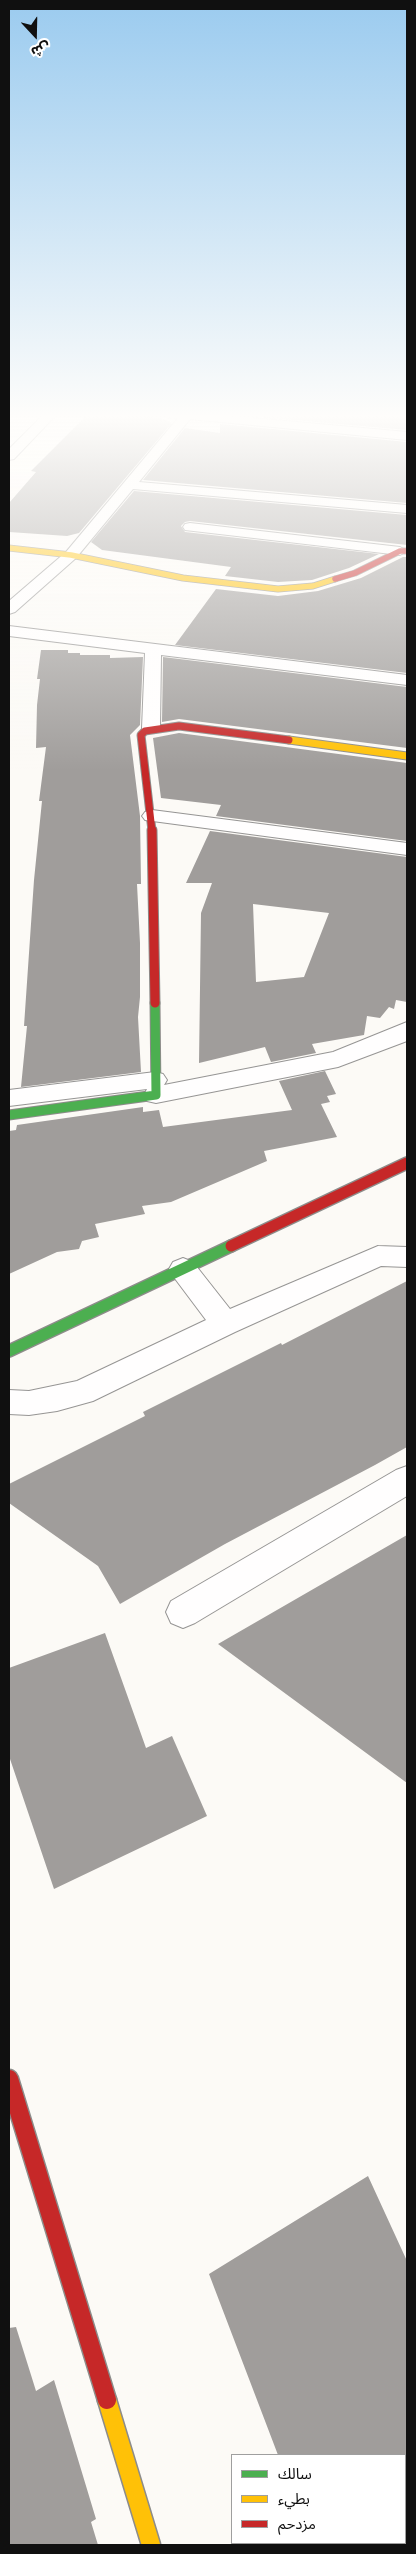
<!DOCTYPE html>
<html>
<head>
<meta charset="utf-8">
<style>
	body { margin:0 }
	#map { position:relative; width:416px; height:2554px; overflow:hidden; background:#fcfaf6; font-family:"Zilla Slab","Noto Sans Arabic",serif }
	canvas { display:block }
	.frame { position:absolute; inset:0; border:10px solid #101010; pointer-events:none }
	.legend { position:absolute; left:231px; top:2454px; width:175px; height:90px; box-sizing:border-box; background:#fff; border:1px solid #9f9f9f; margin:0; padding:6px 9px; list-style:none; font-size:15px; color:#101010 }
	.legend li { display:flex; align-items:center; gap:10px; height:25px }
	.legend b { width:25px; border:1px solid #9f9f9f }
	.north { position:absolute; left:10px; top:10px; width:50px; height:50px; -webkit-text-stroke:4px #fff; paint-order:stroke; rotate:159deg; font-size:14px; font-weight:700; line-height:20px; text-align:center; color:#101010 }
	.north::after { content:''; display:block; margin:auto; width:18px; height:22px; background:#101010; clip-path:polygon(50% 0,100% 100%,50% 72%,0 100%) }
</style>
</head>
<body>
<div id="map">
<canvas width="416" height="2554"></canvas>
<div class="frame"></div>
<ul class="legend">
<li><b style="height:6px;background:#4caf50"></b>سالك</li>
<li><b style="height:6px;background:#ffc107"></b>بطيء</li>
<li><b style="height:6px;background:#c62828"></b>مزدحم</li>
</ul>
<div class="north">ش</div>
</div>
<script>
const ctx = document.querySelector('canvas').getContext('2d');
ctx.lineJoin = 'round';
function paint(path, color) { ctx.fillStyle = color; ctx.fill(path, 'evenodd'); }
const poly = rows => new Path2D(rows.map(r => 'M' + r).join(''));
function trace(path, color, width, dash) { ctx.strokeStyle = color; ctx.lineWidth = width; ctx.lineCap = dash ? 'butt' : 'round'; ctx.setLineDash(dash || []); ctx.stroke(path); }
paint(poly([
	[97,414,158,418,169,421,171,424,79,533,67,536,9,532,9,503,36,472,31,471,85,417],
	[226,414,407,414,407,430],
	[220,424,407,442,407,503,143,480,185,428,220,433],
	[134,491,407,515,407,545,190,521,185,522,181,526,185,532,379,554,349,568,312,580,278,582,225,576,231,567,102,550,91,542],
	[403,557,407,557,407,673,175,645,216,589,278,596,318,591,361,578],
	[41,650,68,650,68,653,80,653,80,655,110,655,110,658,143,657,140,725,130,735,140,816,141,884,137,884,140,943,140,997,138,1017,141,1072,21,1087,27,1026,24,1026,34,880,42,801,39,801,46,747,36,748,37,705,40,679,37,679],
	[163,657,407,687,407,748,179,719,162,722],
	[179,733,407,763,407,841,216,816,221,805,161,798,153,738],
	[210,831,407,857,407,1002,396,1000,394,1009,389,1007,380,1018,367,1016,364,1035,312,1044,316,1053,271,1062,265,1047,199,1063,201,913,212,883,186,883],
	[253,904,329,913,304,977,256,982],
	[325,1071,336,1094,327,1096,330,1102,321,1104,337,1137,264,1151,267,1161,171,1202,142,1206,145,1214,95,1224,99,1237,82,1241,79,1249,57,1252,9,1274,9,1131,16,1130,17,1125,143,1107,143,1112,159,1110,163,1127,292,1110,279,1081],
	[407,1281,407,1447,375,1465,225,1544,120,1604,98,1566,9,1503,9,1484,145,1416,143,1412,281,1343,282,1345],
	[407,1535,407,1783,218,1644],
	[105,1633,146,1748,172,1736,207,1816,54,1889,9,1756,9,1668],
	[368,2176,407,2261,407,2455,278,2455,209,2274],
	[16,2327,36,2391,54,2380,96,2519,91,2522,98,2545,9,2545,9,2328]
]), '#a09d9b');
const street = poly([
	[44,414,57,414,14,459,9,460,9,449,44,414],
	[165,414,208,414,407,432,407,440,190,419,139,482,407,505,407,513,133,489,76,558,15,612,9,614,9,601,66,552,178,418,167,417,165,414],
	[190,523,400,547,407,551,400,555,185,530,183,527,185,524,190,523],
	[9,626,407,675,407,685,161,655,160,728,157,732,151,733,145,732,142,728,145,653,9,636,9,626],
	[152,810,407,843,407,855,145,820,142,816,145,812,152,810],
	[407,1022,407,1041,338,1067,156,1103,147,1101,144,1095,147,1089,9,1106,9,1090,155,1072,163,1074,167,1080,164,1085,333,1052,407,1022],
	[378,1246,407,1247,407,1267,381,1266,235,1332,93,1401,57,1411,29,1415,9,1414,9,1390,29,1391,77,1381,206,1320,173,1276,169,1269,173,1262,183,1258,193,1262,230,1309,378,1246],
	[407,1466,407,1496,195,1623,183,1628,171,1623,166,1612,171,1601,396,1470,407,1466]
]);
const fastFar1 = poly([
	[9,1115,156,1095,155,1003]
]);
const fast = poly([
	[9,1351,231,1246]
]);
const slowFar2 = poly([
	[9,548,71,555,183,578,278,589,313,586,335,579]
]);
const slowFar1 = poly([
	[289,740,407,756]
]);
const slow = poly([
	[107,2400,151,2545]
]);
const jamFar4 = poly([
	[335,579,355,573,400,551,407,551]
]);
const jamFar3 = poly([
	[152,831,141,735,145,731,179,726,289,740]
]);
const jamFar2 = poly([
	[152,830,155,1003]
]);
const jamFar1 = poly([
	[231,1246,407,1163]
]);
const jam = poly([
	[9,2079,107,2400]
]);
trace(street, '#969594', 2);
trace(fastFar1, '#8d8c8a', 11);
trace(fast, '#8d8c8a', 14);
trace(slowFar2, '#8d8c8a', 7);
trace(slowFar1, '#8d8c8a', 9);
trace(slow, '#8d8c8a', 21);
trace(jamFar4, '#8d8c8a', 7);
trace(jamFar3, '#8d8c8a', 9);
trace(jamFar2, '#8d8c8a', 11);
trace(jamFar1, '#8d8c8a', 14);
trace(jam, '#8d8c8a', 21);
paint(street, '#fffefe');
trace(fastFar1, '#4caf50', 9);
trace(fast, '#4caf50', 11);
trace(slowFar2, '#ffc107', 5.5);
trace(slowFar1, '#ffc107', 7);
trace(slow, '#ffc107', 18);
trace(jamFar4, '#c62828', 5.5);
trace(jamFar3, '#c62828', 7);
trace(jamFar2, '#c62828', 9);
trace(jamFar1, '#c62828', 11);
trace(jam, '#c62828', 18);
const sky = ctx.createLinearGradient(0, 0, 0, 771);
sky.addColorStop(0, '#9bcbef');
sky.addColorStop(0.54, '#fefdfb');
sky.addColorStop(1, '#fefdfb00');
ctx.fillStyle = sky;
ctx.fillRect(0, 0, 416, 771);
</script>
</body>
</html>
